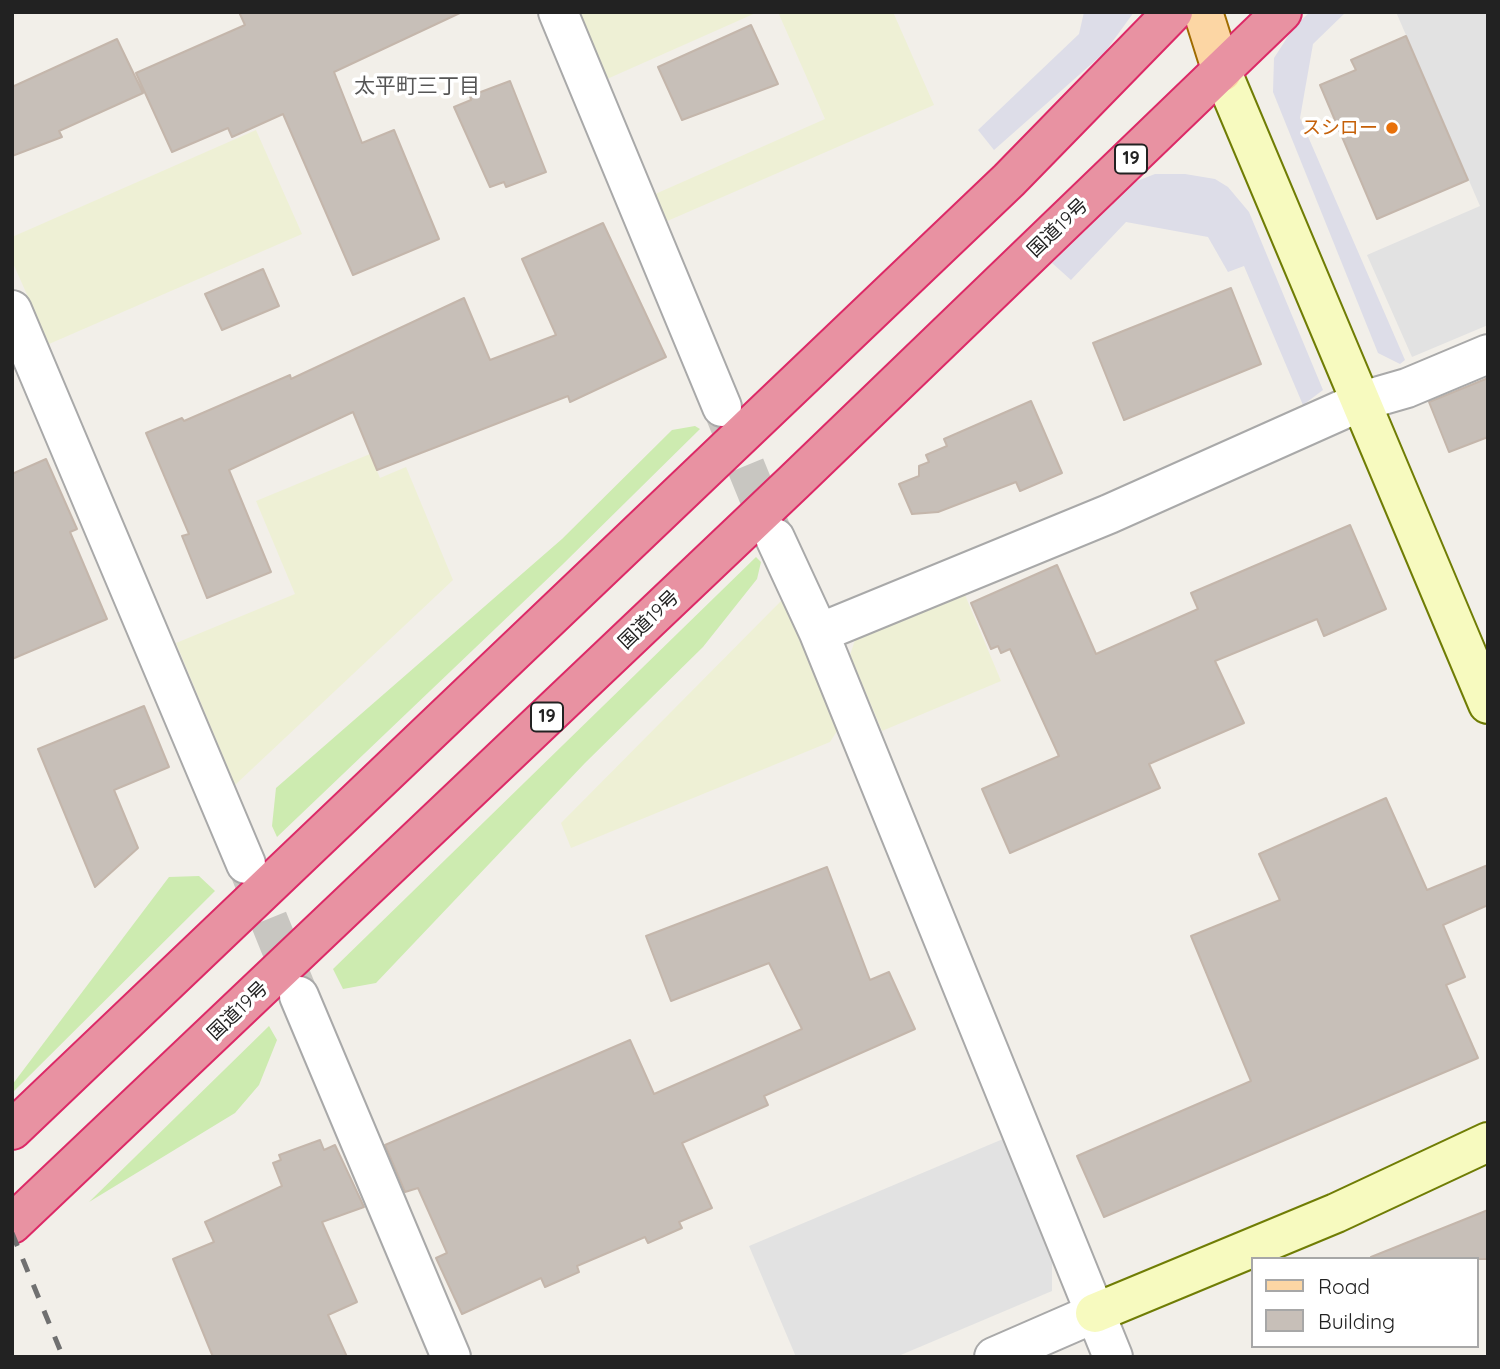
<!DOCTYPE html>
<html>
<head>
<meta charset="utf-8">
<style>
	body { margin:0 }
	#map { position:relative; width:1500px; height:1369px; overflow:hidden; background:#f2efe9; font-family:Quicksand,sans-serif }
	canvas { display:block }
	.frame { position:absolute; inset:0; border:14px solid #222; pointer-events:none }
	.legend { position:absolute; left:1251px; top:1257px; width:228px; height:91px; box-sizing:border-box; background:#fff; border:2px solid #a7a7a7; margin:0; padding:9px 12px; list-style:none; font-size:21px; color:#222 }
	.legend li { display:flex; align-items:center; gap:14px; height:35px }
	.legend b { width:35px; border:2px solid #a7a7a7 }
</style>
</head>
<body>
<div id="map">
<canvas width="1500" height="1369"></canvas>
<div class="frame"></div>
<ul class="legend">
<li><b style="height:9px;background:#fcd6a4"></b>Road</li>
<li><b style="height:19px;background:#c7bfb8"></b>Building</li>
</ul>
</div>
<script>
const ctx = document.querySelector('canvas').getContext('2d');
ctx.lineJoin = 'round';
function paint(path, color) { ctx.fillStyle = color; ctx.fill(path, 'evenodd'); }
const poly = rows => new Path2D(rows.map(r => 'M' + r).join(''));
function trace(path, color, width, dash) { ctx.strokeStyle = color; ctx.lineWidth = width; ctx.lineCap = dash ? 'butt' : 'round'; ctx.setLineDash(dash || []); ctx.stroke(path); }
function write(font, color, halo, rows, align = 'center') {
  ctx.font = font + ' Quicksand,"Noto Sans JP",sans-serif'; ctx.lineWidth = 7; ctx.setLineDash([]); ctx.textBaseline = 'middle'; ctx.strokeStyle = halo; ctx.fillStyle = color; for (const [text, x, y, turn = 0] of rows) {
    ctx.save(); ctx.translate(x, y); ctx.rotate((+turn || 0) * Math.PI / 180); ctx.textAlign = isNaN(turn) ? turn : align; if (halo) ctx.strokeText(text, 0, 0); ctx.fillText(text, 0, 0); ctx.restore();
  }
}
paint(poly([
	[577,12,758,12,607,79],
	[778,12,893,12,934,105,665,222,653,195,825,119],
	[256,130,302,234,49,344,12,261,12,237],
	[370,454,380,478,406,467,453,580,235,785,176,643,295,594,256,501],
	[965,595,1001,681,882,731,850,655,855,640],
	[782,600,839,728,830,742,571,848,561,823]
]), '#eef0d5');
paint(poly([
	[695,426,700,429,562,565,277,837,272,826,276,788,562,539,672,430],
	[756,557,761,562,757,579,703,647,585,763,376,983,343,989,333,969],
	[199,876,215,891,12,1093,12,1085,169,877],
	[269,1026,277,1040,259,1085,235,1113,89,1202]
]), '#cdebb0');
paint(poly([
	[1396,12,1488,12,1488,325,1412,357,1367,255,1480,206],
	[1003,1139,1052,1255,1052,1291,896,1357,796,1357,749,1246]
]), '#e2e2e2');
paint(poly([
	[1084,12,1134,12,1105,52,994,150,978,130,1079,34],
	[1310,12,1346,12,1313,44,1300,118,1405,360,1400,364,1378,353,1273,92,1274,58,1294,27],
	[1155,174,1185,174,1215,179,1228,187,1249,212,1323,390,1303,405,1244,266,1228,272,1208,237,1126,222,1071,280,1052,263,1137,181]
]), '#dddde8');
const building = poly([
	[239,12,462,12,334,72,362,143,394,130,439,239,353,275,283,114,232,137,228,128,172,152,136,73,245,25,239,12],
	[751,25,778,84,682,120,658,67,751,25],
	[1406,36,1468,180,1377,219,1320,85,1356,70,1351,60,1406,36],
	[117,39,143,93,59,131,62,137,12,156,12,87,117,39],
	[510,81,546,172,506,187,504,182,490,187,454,107,471,100,470,96,510,81],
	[603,223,666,357,570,402,568,396,377,470,353,412,229,470,271,572,207,598,182,536,189,534,146,433,182,418,184,421,290,375,291,379,464,298,490,360,556,335,522,259,603,223],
	[263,269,279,306,222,330,205,294,263,269],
	[1231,288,1261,364,1124,420,1093,343,1231,288],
	[1488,378,1488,437,1449,452,1429,402,1488,378],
	[1031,401,1062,473,1020,491,1016,482,938,512,912,514,899,484,919,476,919,466,929,462,926,455,947,446,944,439,1031,401],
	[46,459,77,529,70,532,107,619,12,659,12,474,46,459],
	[1350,525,1386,609,1324,636,1317,619,1215,661,1244,723,1149,764,1160,788,1010,853,982,789,1059,756,1010,649,1001,653,998,646,991,649,971,603,1057,565,1096,654,1198,609,1191,593,1350,525],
	[144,706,169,767,114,790,138,848,95,887,38,749,144,706],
	[1386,798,1427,890,1488,865,1488,905,1443,925,1465,977,1446,985,1478,1058,1104,1217,1077,1156,1251,1081,1191,936,1280,900,1259,854,1386,798],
	[827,867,870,980,889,972,915,1029,764,1096,768,1105,682,1143,712,1208,679,1222,682,1228,648,1243,645,1237,577,1266,579,1272,545,1287,541,1278,462,1314,436,1258,447,1253,418,1188,405,1192,385,1145,630,1040,654,1094,802,1029,769,963,671,1001,646,936,827,867],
	[320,1140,324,1150,335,1145,364,1207,322,1222,357,1302,328,1315,347,1357,213,1357,173,1259,214,1242,205,1222,282,1186,273,1163,281,1160,279,1155,320,1140],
	[1488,1210,1488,1259,1371,1259,1371,1257,1488,1210]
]);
paint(building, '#c7bfb8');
trace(building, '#c4b6ab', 2);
trace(poly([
	[724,413,775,538],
	[247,866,298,992]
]), '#c8c6c1', 38, [38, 19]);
const street = poly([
	[558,12,722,407],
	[12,310,246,864],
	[775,538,819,633,1113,1357],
	[819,633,1109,514,1362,401,1407,388,1488,354],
	[299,996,451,1357],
	[994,1357,1095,1313]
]);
const secondary = poly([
	[1222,72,1488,704],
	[1095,1313,1336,1213,1488,1142]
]);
const primary = poly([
	[1203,12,1222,72]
]);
const highway = poly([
	[12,1130,1009,180,1173,12],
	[12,1224,794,482,1282,12]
]);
trace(street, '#a9a9a9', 42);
trace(secondary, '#707d05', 42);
trace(primary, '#a06b00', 42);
trace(highway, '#dc2a67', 42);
trace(street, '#fff', 38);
trace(secondary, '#f7fabf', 38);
trace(primary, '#fcd6a4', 38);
trace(highway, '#e892a2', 38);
trace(poly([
	[12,1233,63,1357]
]), '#707070', 5, [14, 14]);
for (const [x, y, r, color] of [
	[1392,128,7,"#e8710a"]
]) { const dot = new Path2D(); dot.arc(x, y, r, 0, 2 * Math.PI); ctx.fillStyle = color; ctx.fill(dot); trace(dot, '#fff', 2.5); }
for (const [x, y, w] of [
	[1131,159,32],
	[547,717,32]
]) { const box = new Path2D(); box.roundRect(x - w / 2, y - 14.5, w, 29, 5); ctx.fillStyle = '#fff'; ctx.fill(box); trace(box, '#222', 2); }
write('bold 18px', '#222', null, [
	["19",1131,159],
	["19",547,717]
]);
write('19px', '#c56008', '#fff', [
	["スシロー",1378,128]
], 'right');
write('19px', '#222', '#fff', [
	["国道19号",1058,228,-44],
	["国道19号",649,620,-44],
	["国道19号",238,1011,-44]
]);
write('21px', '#555', '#fff', [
	["太平町三丁目",417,87]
]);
</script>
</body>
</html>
